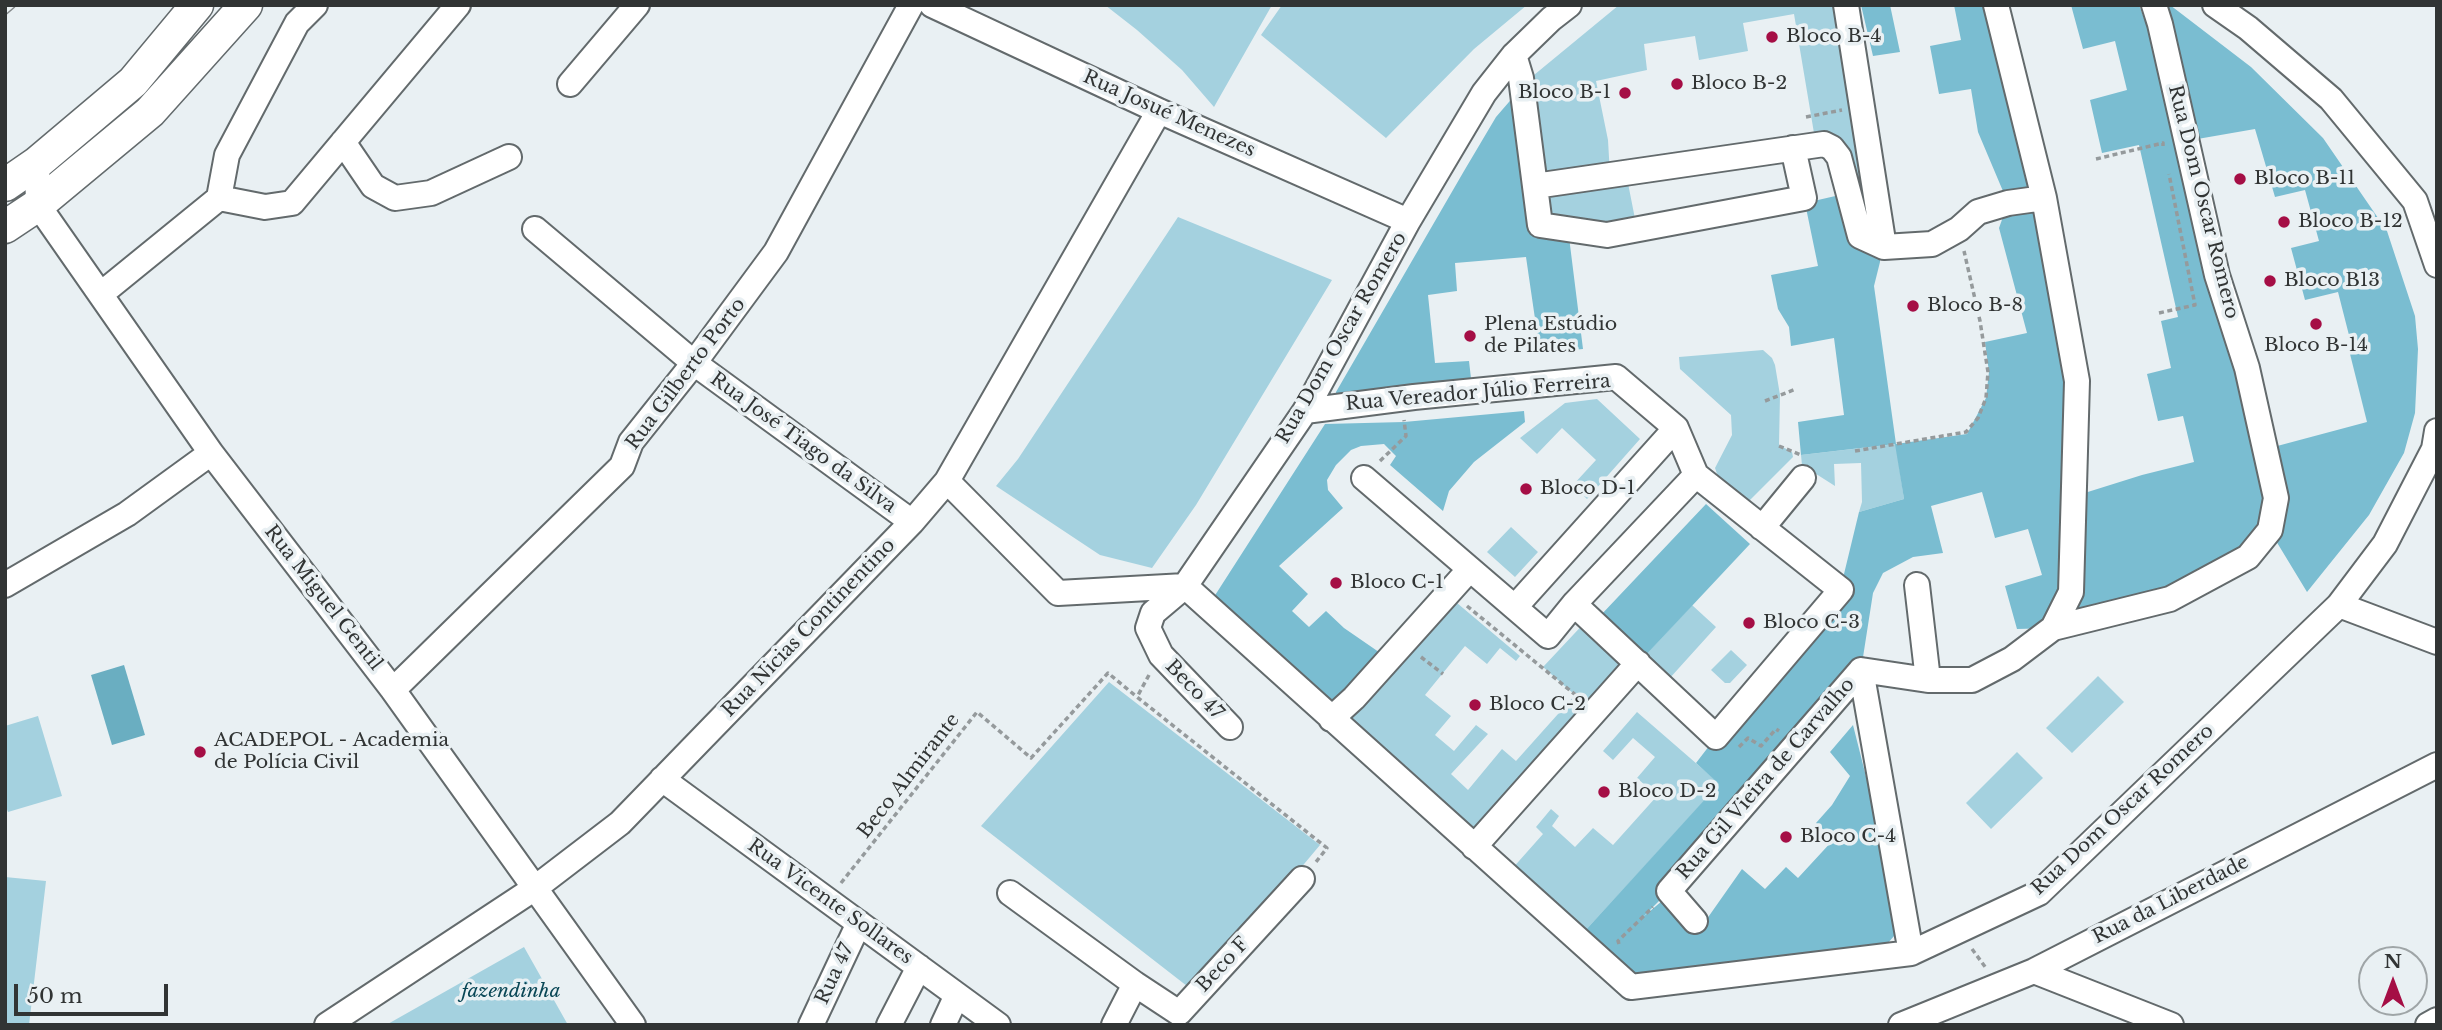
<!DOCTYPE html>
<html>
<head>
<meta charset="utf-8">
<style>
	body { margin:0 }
	#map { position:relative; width:2442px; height:1030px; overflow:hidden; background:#e9f0f3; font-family:"Libre Baskerville",serif }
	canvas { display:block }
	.frame { position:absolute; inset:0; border:7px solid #313434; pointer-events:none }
	.north { position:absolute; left:2358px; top:946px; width:70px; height:70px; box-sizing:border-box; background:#e9f0f3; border:2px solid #9fa5a7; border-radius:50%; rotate:0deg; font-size:19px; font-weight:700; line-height:28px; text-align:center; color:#313434 }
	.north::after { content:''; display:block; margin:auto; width:24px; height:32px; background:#a50e45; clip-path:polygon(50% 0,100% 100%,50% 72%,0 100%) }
	.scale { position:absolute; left:14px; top:984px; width:154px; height:32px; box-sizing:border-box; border:4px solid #313434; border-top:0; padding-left:9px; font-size:21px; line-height:24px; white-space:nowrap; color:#313434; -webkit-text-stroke:5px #e9f0f3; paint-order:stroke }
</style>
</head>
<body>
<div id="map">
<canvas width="2442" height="1030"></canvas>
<div class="frame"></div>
<div class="north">N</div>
<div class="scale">50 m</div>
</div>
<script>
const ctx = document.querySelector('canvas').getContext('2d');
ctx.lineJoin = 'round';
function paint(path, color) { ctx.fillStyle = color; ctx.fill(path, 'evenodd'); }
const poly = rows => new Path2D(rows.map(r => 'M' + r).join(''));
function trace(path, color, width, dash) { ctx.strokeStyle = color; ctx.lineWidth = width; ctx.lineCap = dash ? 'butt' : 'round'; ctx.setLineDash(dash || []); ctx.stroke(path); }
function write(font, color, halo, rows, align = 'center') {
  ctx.font = font + ' "Libre Baskerville",serif'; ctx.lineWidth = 7; ctx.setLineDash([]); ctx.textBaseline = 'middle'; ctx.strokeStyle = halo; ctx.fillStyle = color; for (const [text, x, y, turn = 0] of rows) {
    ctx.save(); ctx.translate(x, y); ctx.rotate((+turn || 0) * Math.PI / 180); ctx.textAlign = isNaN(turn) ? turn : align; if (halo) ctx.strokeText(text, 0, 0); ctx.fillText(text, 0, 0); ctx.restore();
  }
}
paint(poly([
	[1105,5,1272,5,1214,107,1182,70,1137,30],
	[1282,5,1527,5,1474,49,1386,138,1261,35],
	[1619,5,1846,5,1884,247,1839,157,1816,145,1794,14,1743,23,1748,51,1699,60,1695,36,1644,44,1647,70,1596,81,1608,140,1610,175,1626,173,1637,229,1540,225,1534,75],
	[1178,217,1332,280,1196,505,1152,568,1100,555,996,486,1018,459],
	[1763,350,1772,358,1775,365,1780,395,1779,445,1792,452,1793,457,1745,505,1724,494,1715,468,1732,435,1731,415,1680,369,1679,357],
	[1597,399,1640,439,1587,499,1573,485,1596,460,1562,428,1537,454,1520,438,1565,403],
	[1896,444,1904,499,1859,512,1862,502,1861,463,1834,464,1835,486,1802,465,1801,455],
	[1511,527,1538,552,1515,577,1487,552],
	[1457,603,1520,656,1516,661,1500,648,1487,664,1465,646,1425,695,1451,716,1435,735,1454,751,1476,725,1488,734,1451,774,1468,790,1502,749,1516,761,1575,695,1543,667,1589,618,1638,663,1471,835,1347,722],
	[1692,605,1716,627,1669,679,1645,656],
	[1731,650,1747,665,1730,683,1725,683,1711,670],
	[2098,676,2124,702,2072,753,2046,728],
	[1109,682,1320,845,1196,993,981,826],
	[1637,712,1720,784,1583,933,1511,870,1543,834,1536,827,1551,809,1559,816,1552,826,1575,847,1593,828,1613,845,1657,796,1637,778,1655,757,1633,738,1613,760,1603,751],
	[38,716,62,796,8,812,5,804,5,726],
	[2017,752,2043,778,1991,829,1966,803],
	[5,877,46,881,29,1025,5,1025],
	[524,947,568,1025,386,1025]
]), '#a4d1df');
paint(poly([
	[1861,5,1890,5,1900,52,1873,56],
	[1954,5,1996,5,2077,381,2075,496,2142,475,2194,462,2183,416,2158,421,2147,374,2171,368,2161,321,2178,317,2139,145,2102,153,2090,100,2127,90,2115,41,2083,49,2071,5,2139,5,2147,26,2170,23,2166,5,2170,5,2251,67,2323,138,2387,231,2415,316,2418,349,2415,413,2404,453,2369,515,2307,592,2270,531,2170,599,2053,628,2017,629,2005,586,2042,575,2028,529,1995,538,1982,492,1931,506,1943,553,1913,557,1883,573,1873,593,1861,670,1669,891,1643,917,1662,901,1697,933,1742,869,1765,889,1786,867,1798,878,1834,839,1816,823,1832,805,1850,776,1830,752,1853,725,1885,852,1896,921,1894,936,1888,943,1882,946,1636,974,1626,971,1583,933,1719,784,1696,763,1716,737,1845,591,1844,574,1859,512,1904,499,1895,444,1801,455,1798,422,1844,415,1834,338,1791,346,1789,327,1778,309,1771,275,1818,266,1805,203,1844,194,1880,248,1880,262,1874,286,1896,444,1967,434,1986,398,1989,372,1985,342,2027,333,1999,228,2008,203,1978,132,1971,89,1939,94,1930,46,1961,40],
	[2255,129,2275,197,2305,190,2319,241,2291,248,2305,300,2338,292,2351,343,2350,354,2367,422,2266,449,2186,141],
	[1515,95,1540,225,1568,229,1583,349,1540,353,1526,257,1455,263,1457,291,1428,295,1435,363,1469,361,1472,387,1336,396,1336,392,1464,171,1496,117],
	[1524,411,1525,422,1474,462,1449,491,1443,511,1390,465,1396,456,1384,444,1361,446,1351,450,1336,465,1327,480,1328,490,1343,508,1279,566,1308,594,1292,611,1309,627,1326,611,1344,628,1389,659,1334,711,1212,600,1325,424,1404,422],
	[1706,504,1750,544,1645,656,1600,616]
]), '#7abdd1');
paint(poly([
	[124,665,145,735,112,745,91,675]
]), '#6aaec1');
const minor = poly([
	[932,5,1159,111,1408,221],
	[2215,5,2248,28,2331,99,2415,201,2437,265],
	[1514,55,1521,78,1540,225,1607,235,1804,198,1793,148],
	[570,84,637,5],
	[343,142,373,186,395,198,431,193,509,157],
	[37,163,38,205,211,453,393,690,633,1025],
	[1535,186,1824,144,1832,148,1839,157,1860,236,1884,247,1846,5],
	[219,198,227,155,297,23,315,5],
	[535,229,694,363,912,522],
	[1884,247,1932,244,1959,229,1978,212,2008,203,2044,198],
	[101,294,219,198,265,207,292,203,458,5],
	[1305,411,1414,397,1616,377,1676,428,1696,475,1574,604,1716,737,1841,590,1696,475],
	[1364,478,1548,636,1574,604],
	[947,481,1058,593,1185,586],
	[1762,528,1803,478],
	[5,585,127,514,211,453],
	[1917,585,1928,680],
	[1185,586,1631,987,1911,953,2039,893,2339,605,2385,544,2434,449,2437,431],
	[2339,605,2437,642],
	[1515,607,1676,428],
	[2053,628,2170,599,2248,557,2270,530,2276,498,2247,368,2217,275,2160,24,2154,5],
	[393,690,622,466,631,442,694,363,776,252,911,5],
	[1331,719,1354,698,1469,570],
	[1230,727,1161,655,1148,628,1153,613,1185,586,1305,411,1408,221,1484,93,1514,55,1551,19,1569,5],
	[662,779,998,1025],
	[1474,847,1638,663],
	[1010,893,1135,984],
	[1695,921,1669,891,1861,670],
	[1911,953,1861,670,1928,680,1972,680,2012,659,2053,628,2071,592,2077,381,2044,198,1996,5],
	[2034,971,2171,1025],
	[327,1025,535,888,620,823,912,522,947,481,1159,111],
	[811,1025,859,923],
	[889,1025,919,967],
	[943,1025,957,995],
	[1114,1025,1135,984,1179,1013,1302,879],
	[1901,1025,2034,971,2437,765],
	[2428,1025,2437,1020]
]);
const major = poly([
	[5,185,37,163,133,82,197,5],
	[5,227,38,205,150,112,246,5]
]);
trace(minor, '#636a6c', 28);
trace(major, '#636a6c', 35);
trace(poly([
	[1806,117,1842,110],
	[2096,159,2163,143,2163,146],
	[2159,313,2195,305,2169,174],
	[1765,401,1796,389],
	[1779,446,1801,455],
	[1855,451,1966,432,1978,418,1986,398,1988,372,1980,321,1964,251],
	[1380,461,1406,436,1404,420],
	[1467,606,1578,697],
	[1421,657,1443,674],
	[1149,675,1137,697,1327,848,1316,862],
	[1739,747,1748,738,1761,746,1776,729,1779,731],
	[841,883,977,712,1031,758,1108,673,1137,697],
	[1619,944,1618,941,1653,907],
	[1972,949,1986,968]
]), '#959a9c', 3.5, [5, 3.5]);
trace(minor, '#fff', 24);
trace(major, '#fff', 32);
const rail = poly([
	[5,11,12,5]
]);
trace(rail, '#84888a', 8);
trace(rail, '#e9f0f3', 5, [16]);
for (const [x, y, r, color] of [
	[1772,37,7,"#a50e45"],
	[1677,84,7,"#a50e45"],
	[1625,93,7,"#a50e45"],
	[2240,179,7,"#a50e45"],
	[2284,222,7,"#a50e45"],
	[2270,281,7,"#a50e45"],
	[1913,306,7,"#a50e45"],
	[2316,324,7,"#a50e45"],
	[1470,336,7,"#a50e45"],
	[1526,489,7,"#a50e45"],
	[1336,583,7,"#a50e45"],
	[1749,623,7,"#a50e45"],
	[1475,705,7,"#a50e45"],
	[200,752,7,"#a50e45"],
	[1604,792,7,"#a50e45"],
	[1786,837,7,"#a50e45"]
]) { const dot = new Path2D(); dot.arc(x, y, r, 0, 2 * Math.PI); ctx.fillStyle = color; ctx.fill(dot); trace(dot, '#e9f0f3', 2.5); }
write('19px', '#313434', '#e9f0f3', [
	["Bloco B-4",1786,37],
	["Bloco B-2",1691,84],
	["Bloco B-1",1611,93,"right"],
	["Bloco B-11",2254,179],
	["Bloco B-12",2298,222],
	["Bloco B13",2284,281],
	["Bloco B-8",1927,306],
	["Plena Estúdio",1484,325],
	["de Pilates",1484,347],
	["Bloco B-14",2316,346,"center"],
	["Bloco D-1",1540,489],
	["Bloco C-1",1350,583],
	["Bloco C-3",1763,623],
	["Bloco C-2",1489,705],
	["ACADEPOL - Academia",214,741],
	["de Polícia Civil",214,763],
	["Bloco D-2",1618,792],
	["Bloco C-4",1800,837]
], 'left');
write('19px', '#313434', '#e9f0f3', [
	["Rua Josué Menezes",1169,114,24],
	["Rua Dom Oscar Romero",2203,202,76],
	["Rua Dom Oscar Romero",1342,338,-60],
	["Rua Gilberto Porto",686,374,-53],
	["Rua Vereador Júlio Ferreira",1478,393,-5],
	["Rua José Tiago da Silva",803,443,36],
	["Rua Miguel Gentil",323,598,52],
	["Rua Nicias Continentino",809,628,-46],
	["Beco 47",1194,690,46],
	["Beco Almirante",909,776,-52],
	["Rua Gil Vieira de Carvalho",1766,779,-49],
	["Rua Dom Oscar Romero",2123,810,-43],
	["Rua da Liberdade",2171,900,-27],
	["Rua Vicente Sollares",830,902,36],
	["Beco F",1223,965,-47],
	["Rua 47",835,974,-65]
]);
write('italic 19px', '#0a4756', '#e9f0f3', [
	["fazendinha",511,992]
]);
</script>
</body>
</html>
